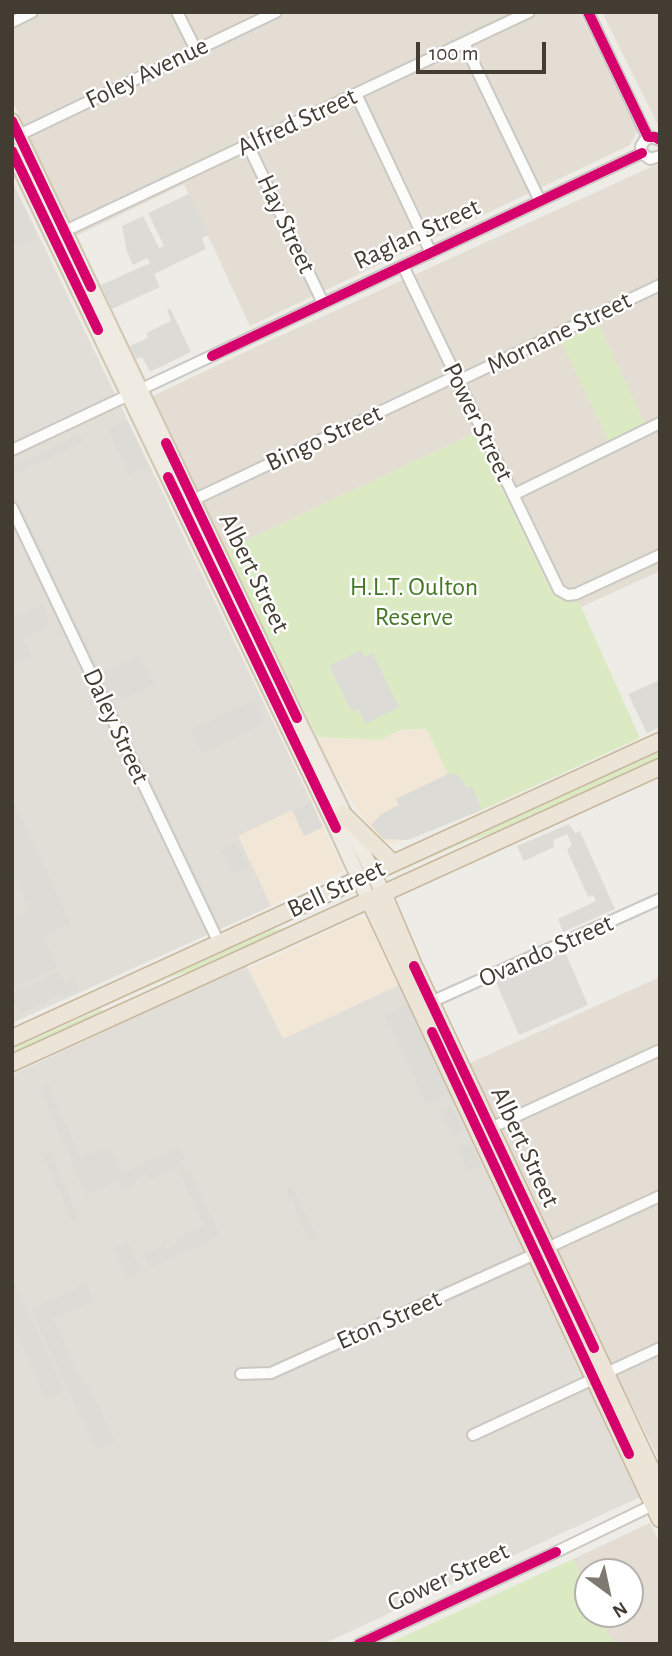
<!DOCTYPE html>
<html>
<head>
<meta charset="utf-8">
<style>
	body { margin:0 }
	#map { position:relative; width:672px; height:1656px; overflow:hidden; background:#eeece6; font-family:"Alegreya Sans",sans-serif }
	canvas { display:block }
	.frame { position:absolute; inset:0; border:14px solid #433c32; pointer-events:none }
	.north { position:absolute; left:574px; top:1558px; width:70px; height:70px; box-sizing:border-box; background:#fff; border:2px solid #b4b1ad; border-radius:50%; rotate:147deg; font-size:19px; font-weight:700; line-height:28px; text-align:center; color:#433c32 }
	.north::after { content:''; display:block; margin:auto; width:24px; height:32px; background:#7f7a71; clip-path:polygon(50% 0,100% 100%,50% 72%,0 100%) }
	.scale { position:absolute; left:416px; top:42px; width:130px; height:32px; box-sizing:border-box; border:4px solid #433c32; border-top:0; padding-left:9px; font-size:21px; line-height:24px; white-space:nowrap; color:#433c32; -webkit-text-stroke:5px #fff; paint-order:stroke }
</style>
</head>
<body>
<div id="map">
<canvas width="672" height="1656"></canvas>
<div class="frame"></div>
<div class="north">N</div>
<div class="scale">100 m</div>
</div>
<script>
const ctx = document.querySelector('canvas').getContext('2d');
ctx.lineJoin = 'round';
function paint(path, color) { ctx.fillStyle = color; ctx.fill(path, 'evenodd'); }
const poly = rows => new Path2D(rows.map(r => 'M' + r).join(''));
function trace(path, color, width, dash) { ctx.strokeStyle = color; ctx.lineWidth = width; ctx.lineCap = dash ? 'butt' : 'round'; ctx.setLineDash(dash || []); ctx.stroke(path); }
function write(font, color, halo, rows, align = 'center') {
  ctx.font = font + ' "Alegreya Sans",sans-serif'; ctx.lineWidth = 5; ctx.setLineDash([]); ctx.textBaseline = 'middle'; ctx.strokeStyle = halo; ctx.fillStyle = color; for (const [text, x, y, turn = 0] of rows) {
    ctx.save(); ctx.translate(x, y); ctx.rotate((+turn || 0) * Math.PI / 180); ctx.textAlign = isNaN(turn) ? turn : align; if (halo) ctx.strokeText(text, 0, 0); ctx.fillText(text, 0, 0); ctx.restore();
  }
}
paint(poly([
	[12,12,579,12,637,131,630,145,250,326,184,184,76,236,12,100],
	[602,12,660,12,660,129],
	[660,163,660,571,581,607,577,598,570,600,558,597,549,586,475,433,226,550,153,396,258,346],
	[660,977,660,1461,577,1297,494,1113,468,1064],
	[650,1523,660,1544,660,1644,613,1644,599,1614,630,1614,630,1572,588,1572,588,1591,573,1559]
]), '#e3ddd3');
paint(poly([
	[426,729,448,773,453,773,472,786,482,810,402,841,392,844,380,840,363,818,329,764,317,737,380,740,401,730],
	[311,801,344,871,271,906,238,836],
	[358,917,371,920,400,984,283,1039,248,969]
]), '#f2e7d7');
paint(poly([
	[12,180,311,801,238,836,271,906,12,1023],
	[246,965,283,1039,401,984,642,1496,323,1644,12,1644,12,1075]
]), '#e1ddd7');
paint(poly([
	[598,324,645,423,609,441,561,342],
	[475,433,549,586,558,597,570,600,577,598,640,738,482,810,472,787,467,788,453,773,448,774,426,729,401,730,380,740,317,737,226,550],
	[660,749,660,761,517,826,468,841,394,874,390,874,392,871],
	[356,898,212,965,171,977,125,997,117,998,261,932,290,927,348,900],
	[101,1009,103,1014,12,1057,12,1045,27,1042],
	[573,1559,588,1591,588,1614,599,1614,613,1644,387,1644]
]), '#dceac4');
paint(poly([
	[16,192,38,238,18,248,12,236,12,194],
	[189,194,209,235,202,238,206,249,154,274,160,287,112,309,101,285,150,263,147,258,133,265,127,252,122,226,143,216,159,248,164,246,148,213],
	[170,308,191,352,150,372,142,357,136,359,130,346,148,338,146,333,171,321,167,310],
	[127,420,148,465,129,474,108,428],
	[79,435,83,442,12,474,12,466],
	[12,489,100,673,140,655,154,685,122,700,120,695,117,696,114,688,108,691,215,915,207,919,98,688,105,684,100,674,93,678,12,508],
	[44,603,49,627,23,639,31,657,12,666,12,618],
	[361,650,364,657,373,653,399,707,366,724,358,709,352,712,329,666],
	[660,680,660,727,647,733,628,694],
	[254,700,264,723,202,753,191,730],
	[453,773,459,776,467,788,472,786,482,810,408,840,383,839,371,825,381,814,399,805,396,799,448,774],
	[12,799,36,848,70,924,43,937,57,968,12,988,12,920,30,910,12,871],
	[311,801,323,827,304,836,292,810],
	[569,824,575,833,580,831,615,909,563,932,558,919,596,901,593,895,588,897,567,850,572,845,567,834,553,840,554,847,524,861,517,846],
	[236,842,248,866,233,874,221,850],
	[565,952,588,1005,519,1035,496,982],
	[59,972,64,983,73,979,79,990,65,996,63,993,20,1014,12,998,12,993],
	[408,1004,450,1094,427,1105,385,1015],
	[49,1083,51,1093,80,1157,111,1148,121,1174,179,1147,185,1159,181,1161,186,1173,190,1171,220,1236,151,1267,144,1254,164,1245,167,1250,178,1245,176,1239,204,1226,178,1167,149,1179,146,1174,135,1179,137,1184,122,1191,117,1180,86,1196,43,1093,42,1085],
	[451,1106,463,1131,452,1137,440,1112],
	[470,1143,481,1165,468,1170,458,1148],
	[50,1152,79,1220,73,1222,43,1155],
	[292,1186,317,1239,311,1242,286,1189],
	[127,1241,141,1271,127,1278,113,1248],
	[12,1278,64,1390,46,1399,12,1323],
	[87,1283,94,1300,53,1319,84,1386,88,1385,115,1442,97,1451,31,1310]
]), '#dddbd6');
const minor = poly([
	[177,12,196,50],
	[588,12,648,138],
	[12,22,32,12],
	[464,43,540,201],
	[356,94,431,253],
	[19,135,276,12],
	[248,145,323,303],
	[642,153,641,146,645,140,651,137,660,140],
	[642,153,650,159,660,156],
	[65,231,529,12],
	[403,266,559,590,568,595,576,594,660,555],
	[458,381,660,285],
	[12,450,642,153],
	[513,495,660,423],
	[193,500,456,376],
	[12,508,219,943],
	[431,1002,660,899],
	[484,1131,660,1050],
	[547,1248,660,1196],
	[241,1374,271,1373,535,1254],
	[473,1435,660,1348],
	[359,1644,556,1552,657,1503]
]);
const major = poly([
	[12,121,297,718,383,893],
	[12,151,336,828,369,900]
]);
const highway = poly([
	[343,814,393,863],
	[383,893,414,966,660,1488],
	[369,900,660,1519],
	[12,1038,660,741],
	[12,1063,660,767]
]);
trace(minor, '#cac8c2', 14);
trace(major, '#d1c7b2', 18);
trace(highway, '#c8b8a0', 19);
trace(minor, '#fcfcfb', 10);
trace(major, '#f0ebe2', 14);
trace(highway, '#ebe4d7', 16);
trace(poly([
	[588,12,648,137,655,137,660,140],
	[12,121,91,287],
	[12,151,98,330],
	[212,356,642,153],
	[166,443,297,718],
	[168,477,336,828],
	[414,966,594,1348],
	[432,1032,629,1454],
	[359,1644,556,1552]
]), '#d6006c', 10);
write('26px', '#433c32', '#fff', [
	["Foley Avenue",147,73,-26],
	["Alfred Street",297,122,-25],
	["Hay Street",286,224,65],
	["Raglan Street",417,234,-25],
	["Mornane Street",559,333,-26],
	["Power Street",478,422,64],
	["Bingo Street",324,438,-25],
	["Albert Street",254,573,64],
	["Daley Street",116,726,65],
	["Bell Street",336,889,-25],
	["Ovando Street",546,951,-24],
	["Albert Street",525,1147,65],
	["Eton Street",389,1320,-24],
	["Gower Street",448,1577,-25]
]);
write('26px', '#457724', '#fff', [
	["H.L.T. Oulton",414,587],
	["Reserve",414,617]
]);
</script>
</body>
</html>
